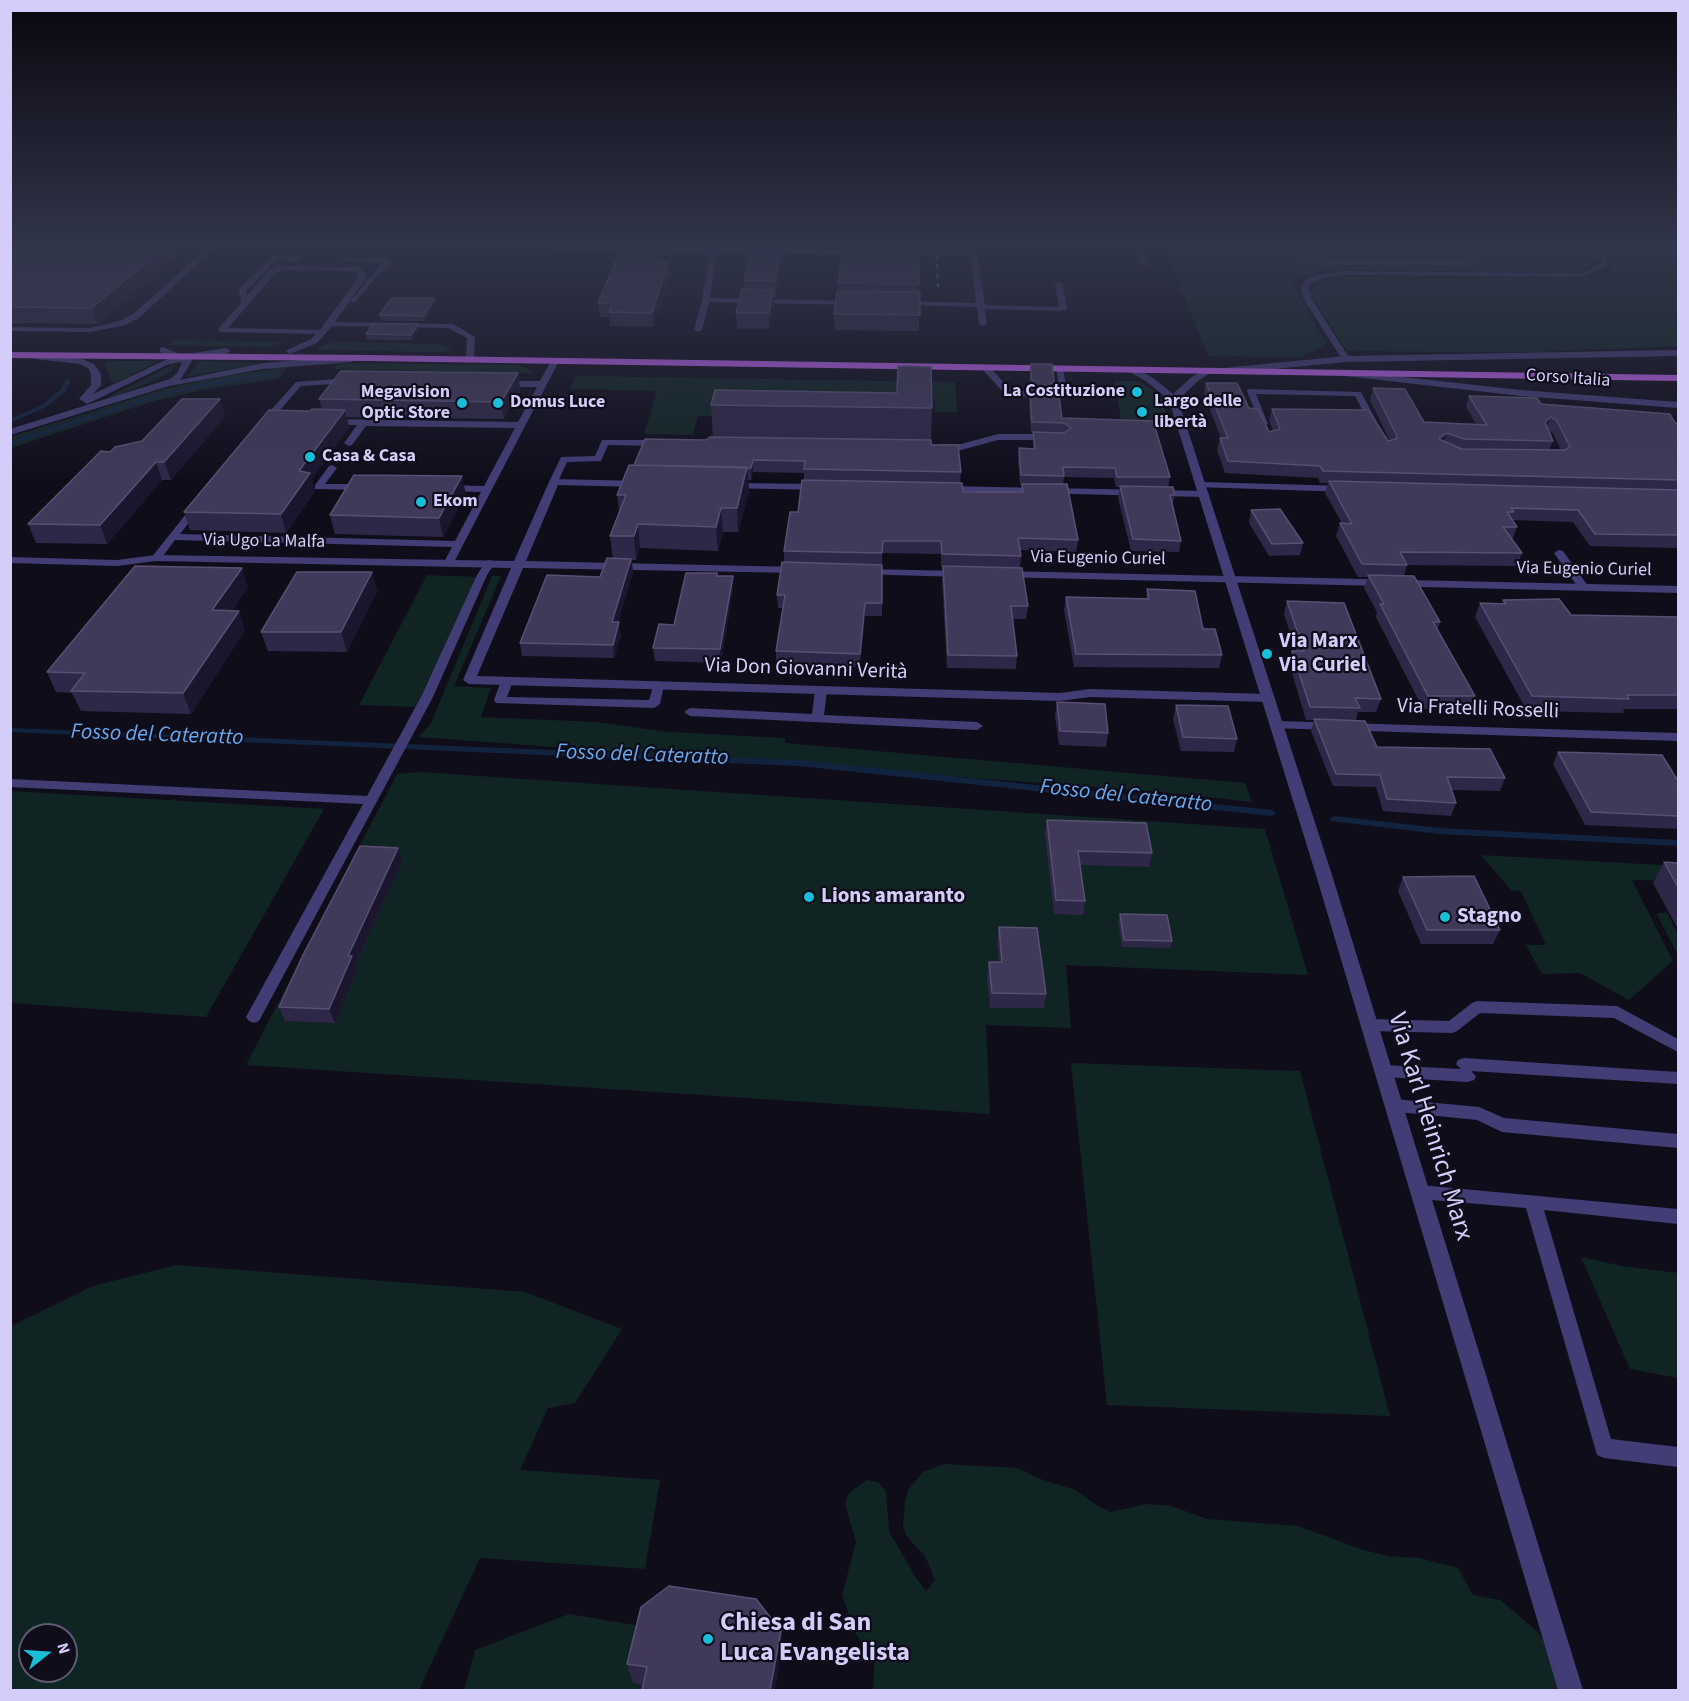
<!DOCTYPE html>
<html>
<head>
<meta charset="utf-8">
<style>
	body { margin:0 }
	#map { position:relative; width:1689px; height:1701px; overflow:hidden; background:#100d1b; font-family:"Source Sans 3",sans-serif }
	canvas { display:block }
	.frame { position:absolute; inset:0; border:12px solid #d4cdf9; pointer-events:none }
	.north { position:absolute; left:18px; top:1623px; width:60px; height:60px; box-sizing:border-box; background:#100d1b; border:2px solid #5e5a74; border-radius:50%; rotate:73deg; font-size:16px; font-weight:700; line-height:24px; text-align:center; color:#d4cdf9 }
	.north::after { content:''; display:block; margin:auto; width:21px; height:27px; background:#19bed9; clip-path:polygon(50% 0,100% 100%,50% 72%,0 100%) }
</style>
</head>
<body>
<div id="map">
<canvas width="1689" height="1701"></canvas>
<div class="frame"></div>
<div class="north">N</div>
</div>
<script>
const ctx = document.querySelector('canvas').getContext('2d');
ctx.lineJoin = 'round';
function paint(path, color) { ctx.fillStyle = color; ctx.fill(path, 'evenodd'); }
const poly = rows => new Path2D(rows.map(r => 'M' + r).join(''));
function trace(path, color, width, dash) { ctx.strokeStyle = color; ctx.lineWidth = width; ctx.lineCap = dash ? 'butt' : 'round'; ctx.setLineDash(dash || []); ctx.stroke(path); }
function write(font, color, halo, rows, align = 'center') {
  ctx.font = font + ' "Source Sans 3",sans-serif'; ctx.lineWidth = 4.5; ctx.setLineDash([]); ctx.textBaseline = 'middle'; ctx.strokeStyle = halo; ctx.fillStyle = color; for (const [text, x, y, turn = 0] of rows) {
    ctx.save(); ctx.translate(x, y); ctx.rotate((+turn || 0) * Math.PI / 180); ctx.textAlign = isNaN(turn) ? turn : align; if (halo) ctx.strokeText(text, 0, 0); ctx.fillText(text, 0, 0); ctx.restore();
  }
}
paint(poly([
	[1164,245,1583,245,1600,260,1577,272,1320,270,1292,282,1326,344,1300,358,1208,356],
	[1596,245,1678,245,1678,346,1529,352,1347,351,1310,294,1314,286,1335,277,1582,278,1602,276,1613,269,1610,258],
	[176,340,288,342,268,347,167,345],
	[334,342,442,344,452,350,444,352,318,350,318,347],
	[113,361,155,361,157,362,115,383,111,382,105,363],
	[200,361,260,363,187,377],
	[339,363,515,365,527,368,535,373,333,369],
	[174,364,172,371,159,378,115,397,107,398],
	[287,367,278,379,201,390,151,402,11,448,10,437,164,389,223,376],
	[576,376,955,382,957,412,935,412,934,395,878,394,876,418,698,416,693,435,644,434,657,391,570,389],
	[1114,381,1137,381,1155,391,1162,400,1170,425,1122,424],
	[427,575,477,577,416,707,359,705],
	[492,576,501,576,454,686,491,688,481,717,596,722,670,732,785,738,785,743,1245,783,1252,802,1162,792,419,737,431,723],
	[420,772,1265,829,1308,975,1066,965,1071,1028,986,1025,990,1114,246,1065,397,774],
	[10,791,11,791,324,809,206,1017,11,1003],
	[1481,855,1678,866,1678,881,1632,880,1673,961,1629,1000,1580,973,1542,974,1526,945,1546,945,1521,891,1511,890],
	[1656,913,1667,913,1678,934,1678,955],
	[1071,1063,1300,1071,1390,1416,1107,1405],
	[1581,1257,1622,1266,1678,1273,1678,1378,1630,1369],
	[177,1265,525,1292,622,1329,575,1403,548,1408,520,1470,660,1480,645,1569,480,1558,419,1690,11,1690,11,1326,93,1286],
	[30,1635,66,1635,66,1671,30,1671],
	[944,1464,1017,1468,1040,1479,1075,1490,1098,1506,1111,1512,1146,1504,1171,1506,1207,1519,1298,1526,1363,1550,1388,1556,1419,1558,1458,1568,1473,1595,1500,1600,1539,1633,1564,1681,1567,1690,873,1690,875,1652,864,1646,856,1634,842,1595,856,1542,845,1504,849,1493,867,1480,878,1482,886,1491,889,1531,916,1578,926,1591,935,1580,925,1556,908,1538,903,1527,905,1501,908,1490,923,1472],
	[569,1614,646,1627,633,1683,652,1686,651,1690,464,1690,475,1650]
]), '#112424');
paint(poly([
	[272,372,274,373,274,375,222,383,164,395,10,445,10,441,161,393,222,379,272,372],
	[66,379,71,380,66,391,46,407,10,423,10,419,42,405,61,389,66,379],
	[10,728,799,760,1272,810,1276,813,1272,816,799,766,10,732,10,728],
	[1334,816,1440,828,1678,840,1678,846,1440,834,1331,821,1330,819,1334,816]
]), '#12233f');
paint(poly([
	[211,245,218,245,139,318,125,325,91,332,10,331,10,327,91,328,119,321,133,314,211,245],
	[426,245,711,248,712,245,718,245,718,248,860,250,863,252,860,254,717,252,710,298,854,301,858,303,854,305,709,302,702,330,698,332,694,330,702,300,710,252,429,247,426,245],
	[1134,245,1140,245,1147,266,1140,264,1134,245],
	[1286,245,1293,245,1305,255,1331,261,1468,261,1471,259,1460,245,1467,245,1479,260,1469,265,1331,265,1301,257,1286,245],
	[1587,245,1594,245,1606,257,1610,264,1584,277,1344,275,1323,278,1312,283,1309,287,1311,298,1350,359,1346,361,1342,359,1303,298,1301,287,1306,279,1319,274,1344,271,1583,273,1602,263,1601,259,1587,245],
	[971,246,976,247,985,305,1059,307,1055,284,1059,282,1063,284,1067,309,1063,311,985,309,987,324,983,326,979,324,977,307,900,305,900,301,903,301,976,303,971,256,901,254,898,252,901,250,970,252,971,246],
	[272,257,298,257,302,259,298,261,276,260,246,291,247,296,269,270,279,266,359,267,366,274,363,282,335,322,453,324,475,337,474,359,470,361,466,359,467,338,448,328,332,326,317,343,290,354,286,352,287,350,311,339,316,334,219,332,219,328,241,303,239,289,272,257],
	[283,270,354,271,358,274,355,282,320,330,228,328,275,274,283,270],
	[339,258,388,258,392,260,354,303,350,301,383,262,341,261,339,260,339,258],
	[552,359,559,361,453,564,445,564,444,562,452,547,175,540,160,560,156,561,151,558,194,504,197,503,202,506,180,534,455,541,481,492,447,491,442,488,447,485,484,486,515,428,366,426,352,445,349,446,344,443,357,425,329,425,325,422,329,419,518,422,537,387,503,387,499,384,503,381,540,381,552,359],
	[982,365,988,365,1011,391,1030,391,1034,394,1030,397,1006,395,982,369,982,365],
	[1056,366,1063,368,1068,397,1053,398,1049,395,1060,392,1056,366],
	[349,378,353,381,352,383,301,386,272,419,275,421,274,423,262,420,296,382,349,378],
	[1248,389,1361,392,1379,426,1372,428,1355,396,1256,394,1268,424,1261,426,1247,391,1248,389],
	[998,434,1052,434,1056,437,1052,440,998,440,961,450,940,450,935,447,940,444,961,444,998,434],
	[602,440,660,440,665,443,660,446,608,445,601,461,567,462,557,484,551,484,549,482,561,457,595,456,602,440],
	[332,465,337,468,325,484,365,484,370,487,365,490,315,489,315,485,329,466,332,465],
	[1559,550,1563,551,1588,586,1588,590,1580,590,1554,553,1559,550],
	[490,560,495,563,487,575,433,697,259,1021,254,1023,249,1021,246,1017,363,804,10,787,10,779,367,796,421,697,477,575,486,561,490,560],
	[507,678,513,681,507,697,649,700,654,683,658,681,664,685,660,704,654,708,496,703,494,700,501,681,507,678],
	[821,686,827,690,824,715,977,722,983,726,977,730,690,716,684,712,690,708,812,714,815,690,821,686],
	[1477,1001,1617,1006,1678,1039,1678,1052,1614,1018,1480,1013,1457,1031,1452,1033,1369,1031,1364,1029,1361,1025,1364,1021,1369,1019,1449,1021,1472,1003,1477,1001],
	[1464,1058,1678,1072,1678,1084,1471,1071,1476,1076,1474,1080,1468,1082,1384,1077,1378,1075,1376,1071,1378,1067,1384,1065,1461,1069,1456,1064,1458,1060,1464,1058],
	[1394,1099,1479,1107,1504,1118,1678,1134,1678,1148,1502,1132,1477,1120,1388,1111,1386,1106,1388,1101,1394,1099],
	[1420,1185,1678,1209,1678,1224,1544,1210,1611,1439,1678,1447,1678,1467,1604,1458,1597,1455,1526,1208,1420,1199,1414,1197,1411,1192,1414,1187,1420,1185]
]), '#423d75');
paint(poly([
	[1678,350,1678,356,1346,362,1223,374,1218,371,1223,368,1346,356,1678,350],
	[1348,371,1521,390,1678,402,1678,408,1521,396,1345,376,1343,374,1348,371],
	[554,479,640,481,645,484,640,487,558,485,526,561,799,567,805,570,799,573,523,568,477,676,1060,693,1090,689,1268,694,1275,698,1268,702,1090,697,1060,701,469,684,463,680,511,568,156,561,117,566,10,563,10,557,117,560,156,555,514,561,549,482,554,479],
	[1201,482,1348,486,1353,489,1348,492,1197,487,1197,483,1201,482],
	[730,483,820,484,825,487,820,490,726,488,725,486,730,483],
	[943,486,1204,491,1209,494,1204,497,939,491,939,487,943,486],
	[862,569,961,571,967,574,961,577,858,574,858,570,862,569],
	[1003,571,1678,586,1678,593,999,577,997,575,1003,571],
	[1277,721,1678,733,1678,741,1272,728,1270,725,1272,722,1277,721]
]), '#423d75');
paint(poly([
	[163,347,181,355,226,348,230,351,226,354,188,358,192,361,180,380,263,363,352,356,357,359,352,362,263,369,169,386,10,435,10,429,170,379,177,373,182,362,169,364,87,404,79,399,91,385,91,374,88,368,80,364,35,359,30,356,32,354,82,359,94,364,101,374,101,385,93,394,172,357,160,352,160,348,163,347],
	[1128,367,1134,367,1153,378,1173,394,1193,376,1209,368,1214,371,1199,380,1178,400,1332,875,1583,1690,1558,1690,1316,875,1169,400,1147,382,1128,371,1128,367]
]), '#423d75');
paint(poly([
	[10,352,370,355,1678,375,1678,381,370,361,10,358,10,352]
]), '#bf60ed');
trace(poly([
	[936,245,938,287]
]), '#19bed9', 2, [5, 4.5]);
paint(poly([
	[10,245,189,245,98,324,10,323],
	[889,247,919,247,919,331,835,330,834,314,838,291,838,283],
	[656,261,671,275,653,327,610,326,609,317,600,317,598,303],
	[782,266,776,297,774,297,774,305,769,329,737,329,736,313,744,289,744,281],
	[435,298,436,303,425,321,381,321,379,315],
	[419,330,412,340,367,340,366,334],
	[1031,364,1054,382,1053,389,1062,418,1170,477,1168,487,1175,495,1172,506,1181,541,1179,552,1131,551,1118,498,1120,487,1116,487,1114,478,1064,477,1063,484,1078,540,1076,552,1020,550,1021,556,1020,568,1028,606,1026,619,1013,619,1017,656,1016,669,947,668,942,579,943,567,941,567,941,554,882,553,882,616,865,616,860,667,776,664,776,651,783,608,778,608,777,595,784,562,784,551,798,512,804,480,804,473,753,472,751,480,748,480,749,491,738,532,723,532,718,551,640,548,636,560,632,560,633,572,618,622,621,635,614,658,522,656,520,643,600,577,613,559,610,536,619,512,617,495,634,465,706,440,713,437,711,405,932,408,931,445,961,472,960,482,963,492,1022,492,1022,485,1020,485,1018,459,1019,448,1033,449,1033,432,1063,433,1031,432,1029,404,1031,390,1030,389,1030,373],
	[518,373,520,390,504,419,346,417,349,427,312,479,315,491,286,533,190,530,184,512,310,411,322,409,319,399],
	[1206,383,1249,408,1269,432,1273,431,1269,420,1272,409,1388,441,1390,441,1370,400,1373,388,1424,422,1476,424,1466,407,1469,396,1541,404,1678,423,1678,548,1590,546,1573,522,1512,520,1517,527,1512,540,1522,553,1517,566,1407,565,1404,576,1440,622,1438,629,1475,696,1470,710,1423,709,1376,617,1377,612,1364,588,1368,577,1358,577,1336,536,1340,523,1342,523,1325,493,1328,483,1320,483,1318,478,1225,473,1217,450,1220,438,1221,438,1204,394],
	[1548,430,1553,433,1561,450,1549,450,1553,441],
	[220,399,225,416,171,480,162,480,107,544,36,543,28,524,110,452,142,441],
	[466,494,443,537,335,534,330,515],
	[1251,510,1303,543,1300,555,1269,556,1249,523],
	[372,572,377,591,347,652,268,651,261,632],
	[717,573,718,576,733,589,721,663,655,661,653,648],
	[248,587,232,611,245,630,191,714,81,711,72,693,56,692,47,672],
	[1147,589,1203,629,1222,655,1219,668,1074,667,1064,610,1066,597,1146,598],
	[1503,600,1571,615,1678,617,1678,709,1624,709,1623,713,1527,711,1475,617,1480,603,1502,604],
	[1287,601,1381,699,1376,712,1358,712,1356,720,1377,747,1505,778,1500,791,1452,790,1456,803,1451,816,1383,811,1376,787,1333,786,1311,731,1314,720,1306,720,1289,663,1292,651,1296,651,1284,614],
	[1057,702,1108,733,1106,747,1059,745,1055,716],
	[1176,705,1237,739,1234,752,1181,751,1173,719],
	[1558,752,1678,781,1678,829,1585,825,1553,764],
	[1047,820,1152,853,1149,867,1080,865,1085,901,1083,915,1054,914,1045,834],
	[402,861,355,965,357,971,335,1023,285,1021,279,1007],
	[1664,862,1678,863,1678,929,1653,883],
	[1403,877,1500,930,1493,944,1421,944,1398,891],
	[1120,914,1172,941,1170,948,1122,947,1118,921],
	[999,927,1046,994,1044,1008,990,1008,987,976,989,962,999,962,997,941],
	[781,1631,782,1650,643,1685,633,1683,627,1664]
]), '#2f2747');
paint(poly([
	[167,245,189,245,98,324,92,308],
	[655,249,656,263,651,261],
	[781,251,782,266,776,297,775,281],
	[669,261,671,275,653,327,652,313],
	[773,290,774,305,769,329,769,313],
	[435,298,436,303,425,321,424,316],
	[418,324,419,330,412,340,411,335],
	[518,373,520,390,504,419,501,402],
	[1054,382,1052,392,1048,385],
	[220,399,225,416,171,480,164,462],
	[345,410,349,427,312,479,315,491,286,533,281,514,299,471],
	[1551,417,1547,429,1545,422],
	[1447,433,1444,445,1439,438],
	[753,460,753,472,751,480,751,468],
	[156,462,162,480,107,544,100,525],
	[747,467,749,491,738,532,737,508],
	[462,476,466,494,443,537,439,518],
	[721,508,723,532,718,551,716,527],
	[638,524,640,548,636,560,634,536],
	[631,559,633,572,614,635,612,622],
	[242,568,248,587,219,630,212,610],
	[372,572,377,591,347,652,341,632],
	[733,576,733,589,721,663,720,649],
	[865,603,865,616,860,667,860,654],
	[239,611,245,630,191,714,183,693],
	[619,622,621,635,614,658,613,645],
	[398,848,402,861,355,965,357,971,335,1023,329,1009,348,956],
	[781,1631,782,1650,775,1690,770,1690]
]), '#1b152e');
const building = poly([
	[10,245,167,245,92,308,10,307,10,245],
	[843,245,889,245,889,247,919,247,919,284,838,283,843,245],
	[621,249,655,249,651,261,669,261,652,313,609,312,612,303,598,303,621,249],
	[751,250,781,251,775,281,744,281,751,250],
	[742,289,773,290,769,313,736,313,742,289],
	[837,291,920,292,920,315,834,314,837,291],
	[392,298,435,298,424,316,379,315,392,298],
	[373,324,418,324,411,335,366,334,373,324],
	[1031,364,1052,364,1054,382,1048,385,1054,390,1055,395,1059,395,1062,418,1153,421,1170,477,1117,477,1115,468,1063,467,1064,476,1021,475,1019,448,1035,449,1033,432,1064,433,1071,428,1064,423,1032,422,1030,394,1031,389,1037,384,1031,379,1031,364],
	[898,366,931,367,932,408,711,405,715,390,897,393,898,366],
	[341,371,518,373,501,402,319,399,341,371],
	[1206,383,1237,383,1249,408,1258,409,1269,432,1280,429,1272,409,1368,410,1388,441,1396,439,1397,436,1373,388,1405,389,1424,422,1487,425,1469,396,1537,398,1541,404,1670,414,1675,423,1678,423,1678,480,1323,471,1320,466,1228,461,1220,438,1228,438,1206,383],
	[1551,417,1557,421,1570,447,1565,450,1462,449,1441,440,1439,438,1447,433,1464,439,1553,441,1545,422,1551,417],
	[182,399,220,399,164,462,156,462,100,525,28,524,101,451,110,452,115,447,142,441,182,399],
	[312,409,345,410,299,471,310,473,281,514,184,512,269,410,310,411,312,409],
	[710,437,931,440,931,445,958,445,961,472,804,469,805,461,753,460,751,468,634,465,645,439,706,440,710,437],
	[629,465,747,467,737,508,721,508,716,527,638,524,634,536,610,536,626,495,617,495,629,465],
	[354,475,462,476,439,518,330,515,354,475],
	[802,480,962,483,963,492,1023,492,1022,484,1067,484,1078,540,1018,538,1021,556,942,554,941,541,883,541,882,553,784,551,790,512,798,512,802,480],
	[1329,481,1678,490,1678,535,1595,534,1578,510,1511,508,1514,512,1507,512,1517,527,1503,527,1522,553,1400,552,1407,565,1362,564,1340,523,1352,524,1329,481],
	[1120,486,1173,487,1175,495,1170,495,1181,541,1133,539,1120,486],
	[1280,509,1303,543,1272,544,1251,510,1280,509],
	[607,558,631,559,612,622,619,622,613,645,520,643,547,575,600,577,607,558],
	[782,562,882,565,882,603,865,603,860,654,776,651,785,595,777,595,782,562],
	[135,566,242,568,212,610,239,611,183,693,71,691,85,673,47,672,135,566],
	[943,566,1022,568,1028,606,1011,606,1017,656,948,655,943,566],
	[297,572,372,572,341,632,261,632,297,572],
	[686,573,717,573,717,576,733,576,720,649,653,648,659,624,674,625,686,573],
	[1368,575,1414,576,1440,622,1433,622,1475,696,1428,696,1380,604,1384,604,1368,575],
	[1147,589,1195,591,1203,629,1215,629,1222,655,1076,654,1066,597,1149,599,1147,589],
	[1559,599,1571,615,1678,617,1678,695,1627,695,1629,699,1532,696,1480,603,1506,604,1503,600,1559,599],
	[1287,601,1344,603,1381,699,1355,698,1360,708,1310,707,1292,651,1304,651,1287,601],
	[1057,702,1105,704,1108,733,1060,731,1057,702],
	[1176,705,1228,706,1237,739,1183,737,1176,705],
	[1314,719,1365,721,1377,747,1490,749,1505,778,1447,777,1456,803,1387,799,1380,775,1336,774,1314,719],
	[1558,752,1662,755,1678,781,1678,786,1677,786,1678,788,1678,816,1591,812,1558,752],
	[1047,820,1146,823,1152,853,1078,851,1085,901,1056,900,1047,820],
	[360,846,398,848,348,956,352,956,329,1009,279,1007,303,955,360,846],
	[1664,862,1678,863,1678,887,1664,862],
	[1474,876,1500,930,1427,930,1403,877,1474,876],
	[1120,914,1167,915,1172,941,1124,940,1120,914],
	[999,927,1037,928,1046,994,992,993,989,962,1002,962,999,927],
	[669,1586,756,1599,781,1631,770,1690,642,1690,647,1667,627,1664,641,1607,669,1586]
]);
paint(building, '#41395a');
trace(building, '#585073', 1.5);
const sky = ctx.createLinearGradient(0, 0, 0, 483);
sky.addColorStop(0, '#09070f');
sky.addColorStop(0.51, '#31354a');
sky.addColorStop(1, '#31354a00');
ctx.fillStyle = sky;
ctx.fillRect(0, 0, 1689, 483);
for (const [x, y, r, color] of [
	[1137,392,6,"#19bed9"],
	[462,403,6,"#19bed9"],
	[498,403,6,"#19bed9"],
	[1142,412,6,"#19bed9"],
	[310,457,6,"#19bed9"],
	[421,502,6,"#19bed9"],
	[1267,654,6,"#19bed9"],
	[809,897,6,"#19bed9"],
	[1445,917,6,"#19bed9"],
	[708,1639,6,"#19bed9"]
]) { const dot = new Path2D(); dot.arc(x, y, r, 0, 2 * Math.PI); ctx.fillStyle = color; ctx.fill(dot); trace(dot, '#100d1b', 2); }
write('18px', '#d4cdf9', '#100d1b', [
	["Corso Italia",1568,379,4],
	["Via Ugo La Malfa",264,542,1],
	["Via Eugenio Curiel",1098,559,1],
	["Via Eugenio Curiel",1584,570,1]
]);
write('bold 18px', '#d4cdf9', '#100d1b', [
	["La Costituzione",1125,392,"right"],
	["Megavision",450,393,"right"],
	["Optic Store",450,414,"right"],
	["Largo delle",1154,402],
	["libertà",1154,423],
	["Domus Luce",510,403],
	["Casa & Casa",322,457],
	["Ekom",433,502]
], 'left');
write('bold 21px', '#d4cdf9', '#100d1b', [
	["Via Marx",1279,642],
	["Via Curiel",1279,666],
	["Lions amaranto",821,897],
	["Stagno",1457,917]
], 'left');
write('21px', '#d4cdf9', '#100d1b', [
	["Via Don Giovanni Verità",806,670,2],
	["Via Fratelli Rosselli",1478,710,2]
]);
write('italic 22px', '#66a9ee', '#100d1b', [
	["Fosso del Cateratto",157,736,2],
	["Fosso del Cateratto",642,756,2],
	["Fosso del Cateratto",1126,797,6]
]);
write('26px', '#d4cdf9', '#100d1b', [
	["Via Karl Heinrich Marx",1429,1127,73]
]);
write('bold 26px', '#d4cdf9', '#100d1b', [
	["Chiesa di San",720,1624],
	["Luca Evangelista",720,1654]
], 'left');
</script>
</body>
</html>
